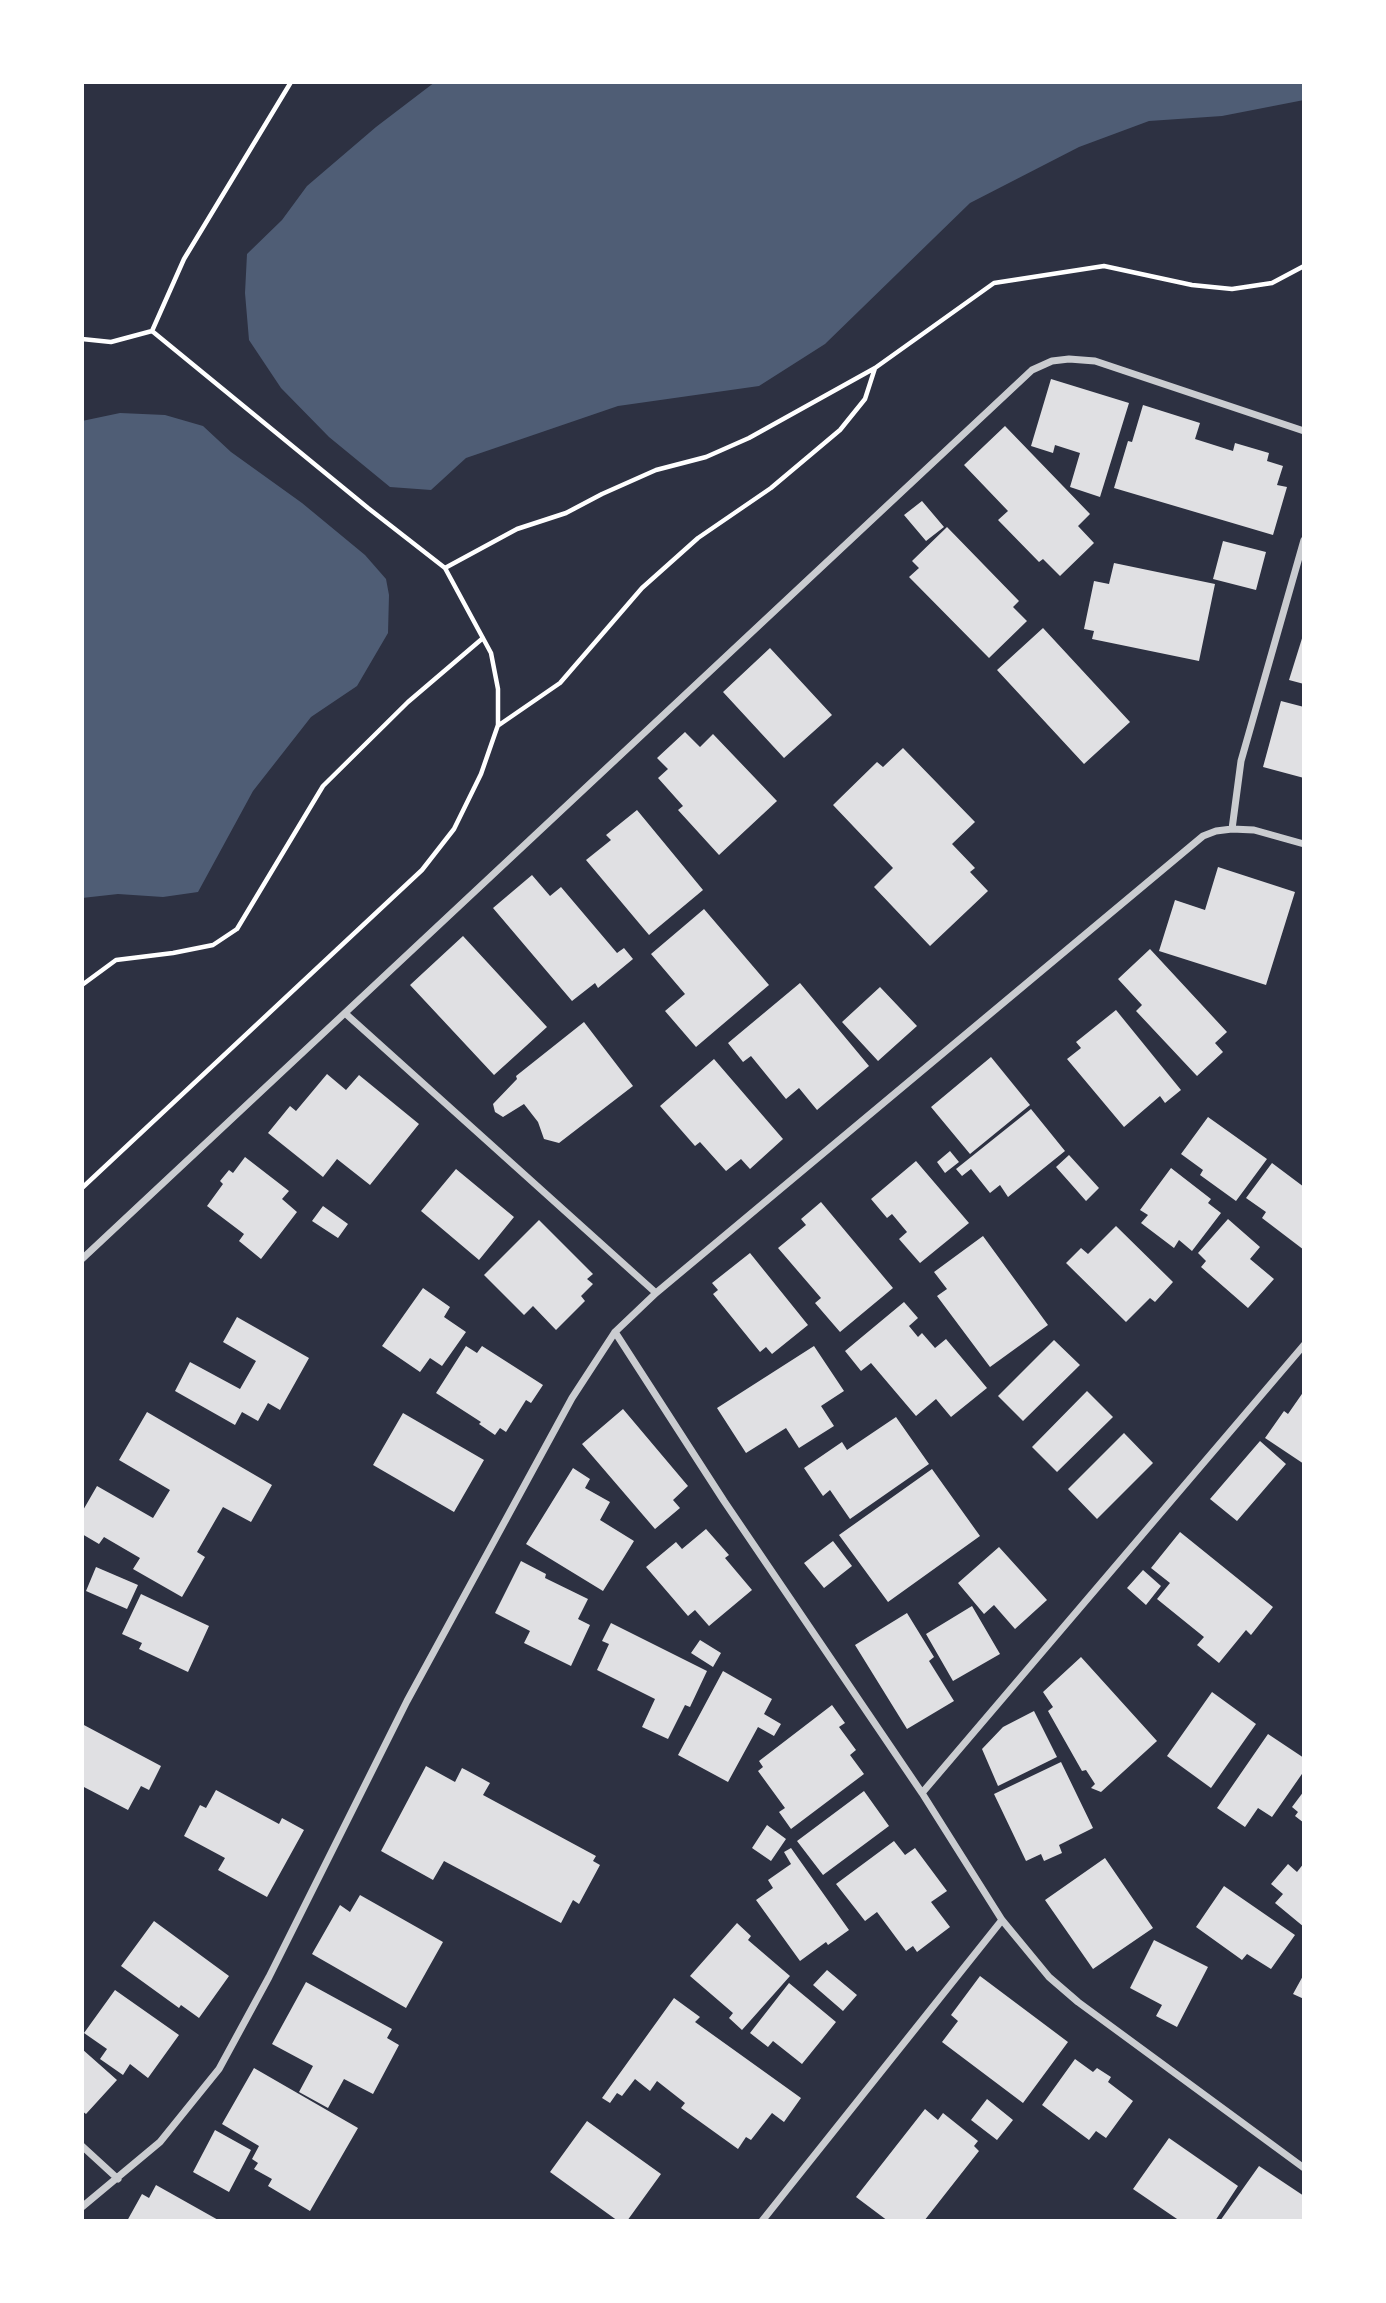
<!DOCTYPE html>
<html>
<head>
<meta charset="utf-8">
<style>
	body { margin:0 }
	#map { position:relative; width:1386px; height:2303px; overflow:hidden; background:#2d3142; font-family:Literata,serif }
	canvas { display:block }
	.frame { position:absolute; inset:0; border:84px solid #fff; pointer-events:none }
</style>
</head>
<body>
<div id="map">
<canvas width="1386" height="2303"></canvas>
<div class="frame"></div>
</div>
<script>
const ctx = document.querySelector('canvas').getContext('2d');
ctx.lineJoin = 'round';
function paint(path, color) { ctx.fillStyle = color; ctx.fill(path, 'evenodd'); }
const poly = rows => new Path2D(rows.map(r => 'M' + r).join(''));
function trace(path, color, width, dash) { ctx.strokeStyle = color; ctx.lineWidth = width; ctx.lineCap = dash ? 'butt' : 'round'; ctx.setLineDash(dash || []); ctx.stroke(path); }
paint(poly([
	[435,82,1304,82,1304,100,1222,116,1149,121,1079,147,970,203,825,344,759,386,618,406,466,458,431,490,390,487,329,437,281,388,249,340,245,293,247,254,282,220,307,186,376,127],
	[120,413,165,415,203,426,231,452,302,503,365,555,386,579,389,595,388,633,357,686,311,717,253,791,198,892,163,897,118,894,82,898,82,421]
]), '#4f5d75');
paint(poly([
	[1051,379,1129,403,1100,497,1070,487,1080,453,1055,445,1053,453,1031,446],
	[1143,405,1200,423,1195,439,1233,451,1235,443,1269,453,1267,461,1283,466,1277,485,1287,487,1273,535,1114,488,1128,441,1132,442],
	[1005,426,1090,514,1078,526,1094,543,1060,576,1043,559,1039,562,998,520,1008,511,964,465],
	[922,501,944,527,926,541,904,515],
	[947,527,1019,601,1013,607,1027,621,989,658,909,577,919,568,912,561],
	[1223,541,1266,552,1256,590,1213,579],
	[1114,563,1215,584,1199,661,1092,639,1094,631,1084,629,1094,581,1109,584],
	[1043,628,1130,722,1084,764,997,670],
	[1304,632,1304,684,1289,680],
	[770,648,832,715,784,758,723,692],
	[1281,701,1304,707,1304,778,1263,767],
	[685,732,700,747,713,734,777,801,719,855,678,810,683,806,658,778,668,769,657,758],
	[903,748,975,822,952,844,975,868,970,872,988,891,930,946,874,887,893,868,833,805,877,762,883,767],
	[637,810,703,890,649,935,586,860,611,840,606,835],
	[1218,867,1295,892,1266,985,1159,951,1175,900,1205,910],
	[532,875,550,896,561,887,617,953,624,948,633,959,598,988,595,983,572,1001,493,908],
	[704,909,769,985,696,1047,665,1011,685,994,651,954],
	[463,936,547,1027,494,1075,410,985],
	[1150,949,1227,1032,1215,1043,1223,1052,1197,1076,1136,1011,1142,1005,1118,979],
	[800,983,869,1066,817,1110,799,1088,786,1099,751,1056,743,1062,728,1043],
	[880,987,917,1026,878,1061,842,1022],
	[1116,1010,1181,1090,1165,1103,1160,1096,1124,1127,1067,1059,1081,1048,1076,1042],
	[584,1022,633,1086,559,1143,544,1139,538,1122,524,1104,503,1117,495,1112,493,1104,517,1079,516,1076],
	[991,1057,1030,1105,970,1154,931,1107],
	[714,1059,783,1139,750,1169,741,1159,726,1171,700,1142,695,1146,660,1106],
	[327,1074,346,1090,359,1075,419,1124,370,1185,337,1159,323,1177,268,1133,290,1106,296,1111],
	[1031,1109,1065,1151,1008,1197,1000,1185,990,1193,971,1169,962,1176,956,1169],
	[1208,1117,1267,1159,1236,1201,1200,1175,1203,1170,1181,1154],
	[950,1151,959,1162,945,1173,937,1162],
	[1069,1155,1099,1188,1086,1201,1056,1167],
	[245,1157,289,1191,282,1199,297,1212,261,1259,239,1241,244,1234,207,1206,223,1184,220,1181,229,1170,233,1173],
	[916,1161,969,1223,920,1263,899,1239,907,1232,892,1214,887,1218,871,1199],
	[1272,1163,1304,1187,1304,1250,1262,1218,1266,1212,1246,1198],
	[1171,1168,1211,1199,1208,1203,1221,1213,1192,1251,1179,1240,1174,1248,1141,1223,1148,1215,1140,1210],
	[456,1169,514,1217,479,1260,421,1211],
	[821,1202,893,1288,840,1332,815,1303,821,1298,778,1248,806,1225,801,1219],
	[323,1206,348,1224,338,1238,312,1221],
	[1228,1219,1260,1247,1250,1259,1274,1279,1248,1308,1201,1267,1206,1261,1198,1253],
	[539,1220,593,1274,587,1279,593,1284,581,1296,585,1301,556,1330,533,1306,524,1315,484,1275],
	[1116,1226,1173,1282,1155,1302,1150,1298,1126,1322,1066,1263,1081,1248,1088,1254],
	[983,1236,1048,1325,990,1367,937,1296,947,1289,934,1272],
	[750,1253,808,1325,772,1354,766,1347,760,1352,713,1294,718,1290,712,1283],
	[423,1288,450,1307,444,1317,466,1332,442,1366,430,1358,420,1372,382,1346],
	[904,1302,918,1318,909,1326,918,1337,922,1333,935,1348,946,1339,987,1388,951,1417,936,1399,916,1416,871,1363,861,1371,845,1351],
	[237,1317,309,1358,280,1410,268,1403,258,1421,242,1412,235,1425,175,1391,190,1362,240,1389,256,1361,223,1342],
	[1054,1340,1080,1365,1023,1421,998,1396],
	[466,1346,477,1353,482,1346,543,1385,531,1403,526,1400,506,1432,500,1428,495,1435,479,1424,481,1422,436,1393],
	[814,1346,844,1391,821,1406,834,1426,799,1448,786,1428,746,1453,717,1408],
	[1087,1391,1113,1417,1057,1472,1032,1447],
	[1304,1391,1304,1464,1265,1438,1284,1411,1288,1414],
	[623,1409,688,1486,673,1500,680,1508,655,1529,582,1444],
	[147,1412,272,1485,251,1522,223,1507,197,1552,205,1557,182,1597,133,1569,140,1558,104,1537,99,1544,82,1534,82,1512,97,1486,153,1518,170,1490,119,1460],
	[403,1413,484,1460,454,1512,373,1465],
	[896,1417,929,1464,850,1519,830,1490,823,1496,804,1468,842,1442,847,1450],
	[1124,1433,1153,1463,1097,1519,1068,1489],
	[1260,1441,1286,1464,1237,1521,1210,1499],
	[573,1468,590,1479,585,1488,610,1502,600,1520,634,1541,603,1591,526,1544],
	[932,1469,980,1536,888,1602,839,1535],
	[706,1529,729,1555,725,1558,752,1590,709,1626,695,1610,688,1616,646,1567,676,1542,682,1549],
	[1180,1532,1273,1607,1251,1635,1246,1630,1219,1663,1197,1645,1204,1637,1157,1599,1170,1583,1151,1568],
	[833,1541,852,1566,824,1588,804,1563],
	[999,1547,1047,1600,1015,1629,994,1605,984,1614,958,1583],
	[521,1561,546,1574,545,1578,588,1599,578,1619,590,1625,571,1666,524,1643,530,1631,495,1613],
	[96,1567,138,1585,127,1609,86,1591],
	[1143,1570,1161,1586,1146,1605,1127,1588],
	[141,1594,209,1626,188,1672,139,1649,142,1643,122,1634],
	[972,1606,1000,1654,953,1681,926,1634],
	[907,1613,934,1657,929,1661,954,1701,907,1729,855,1645],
	[611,1623,707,1671,690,1707,685,1705,668,1739,642,1727,655,1699,597,1670,609,1644,602,1641],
	[700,1640,721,1653,713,1667,691,1653],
	[1081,1657,1157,1741,1101,1792,1091,1788,1095,1784,1086,1770,1082,1771,1048,1711,1053,1707,1043,1692],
	[723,1671,772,1699,764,1714,781,1724,774,1736,758,1727,728,1782,678,1755],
	[1212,1692,1256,1724,1211,1788,1167,1756],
	[832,1705,845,1723,839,1727,856,1750,850,1755,864,1774,791,1829,779,1812,785,1808,758,1771,763,1767,759,1761],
	[1034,1711,1057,1757,998,1786,982,1749,1003,1727],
	[82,1724,161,1766,149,1790,141,1786,128,1810,82,1786],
	[1268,1734,1304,1758,1304,1771,1272,1817,1258,1808,1245,1827,1217,1808],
	[1061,1762,1093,1828,1059,1845,1062,1853,1044,1861,1041,1854,1026,1861,994,1794],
	[426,1766,455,1782,462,1768,466,1770,490,1783,483,1795,596,1856,593,1861,600,1865,579,1904,573,1900,561,1923,444,1861,433,1880,381,1851],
	[216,1790,279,1824,282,1818,304,1830,267,1897,218,1870,225,1858,184,1836,200,1805,206,1808],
	[864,1791,889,1826,823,1875,797,1841],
	[1304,1791,1304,1823,1295,1816,1298,1812,1292,1807],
	[767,1825,786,1839,771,1861,752,1848],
	[894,1841,905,1855,915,1848,947,1891,931,1902,950,1927,917,1952,913,1946,906,1951,877,1912,865,1921,836,1884],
	[791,1848,849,1930,828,1945,826,1942,800,1961,756,1900,773,1888,768,1880,791,1864,784,1852],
	[1105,1858,1153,1928,1093,1969,1045,1900],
	[1304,1863,1304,1927,1275,1903,1283,1894,1271,1884,1288,1864,1297,1872],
	[1224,1886,1295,1935,1271,1969,1247,1954,1242,1960,1196,1927],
	[360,1895,443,1942,406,2008,312,1954,340,1905,350,1912],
	[154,1921,229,1976,199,2018,181,2005,179,2008,121,1966],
	[737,1923,751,1936,748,1940,790,1976,742,2030,729,2018,733,2013,690,1976],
	[1154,1940,1208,1967,1177,2027,1156,2016,1162,2005,1130,1988],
	[827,1970,857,1995,843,2011,813,1985],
	[1304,1974,1304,1999,1293,1994],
	[980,1976,1068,2042,1023,2103,942,2042,958,2021,951,2015],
	[306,1982,392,2029,387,2038,399,2045,373,2094,344,2079,328,2108,299,2092,313,2066,272,2044],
	[789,1983,836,2022,802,2064,773,2041,768,2047,750,2033],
	[115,1990,179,2035,148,2078,130,2064,123,2075,100,2059,107,2049,84,2033],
	[674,1998,700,2017,695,2022,801,2098,784,2122,772,2113,751,2140,746,2137,738,2149,681,2108,685,2103,657,2081,650,2091,635,2079,622,2096,617,2093,610,2103,602,2098],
	[82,2049,117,2080,86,2114,82,2111],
	[1075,2059,1093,2072,1097,2068,1111,2077,1108,2082,1133,2101,1106,2138,1096,2131,1089,2140,1042,2105],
	[254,2068,358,2128,310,2211,268,2186,272,2179,254,2169,258,2163,252,2159,259,2146,222,2124],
	[987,2099,1013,2120,997,2140,971,2120],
	[925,2109,938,2120,943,2113,978,2141,974,2146,979,2151,924,2221,888,2221,856,2197],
	[587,2121,661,2174,627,2221,618,2221,550,2172],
	[215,2130,251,2150,229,2192,193,2172],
	[1169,2138,1238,2186,1215,2221,1180,2221,1133,2189],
	[1259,2166,1304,2196,1304,2221,1220,2221],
	[156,2185,220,2221,127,2221,142,2194,149,2198]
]), '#e0e0e3');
trace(poly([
	[82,339,111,342,152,331,184,259,291,82],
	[445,568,517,529,566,513,602,494,656,470,706,457,749,438,875,368,994,283,1104,266,1192,285,1232,289,1272,283,1304,266],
	[499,725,560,683,642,588,698,538,771,488,840,430,865,399,875,368],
	[82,985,116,960,173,953,213,945,237,929,323,786,408,702,483,638],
	[82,1188,422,870,454,829,481,774,498,725,498,689,491,653,445,568,368,508,152,331]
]), '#fff', 4.5);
trace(poly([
	[1232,829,1241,761,1304,540],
	[346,1014,656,1293],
	[82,1259,1032,370,1052,361,1069,359,1095,361,1304,431],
	[615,1332,724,1501,922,1793,1002,1920,1049,1977,1078,2002,1304,2168],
	[922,1793,1304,1345],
	[82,2146,118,2179],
	[82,2207,160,2142,219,2069,269,1977,407,1701,572,1398,615,1332,656,1293,1203,836,1216,831,1232,829,1254,830,1304,844],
	[762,2221,1002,1920]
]), '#caccd0', 7);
</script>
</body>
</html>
